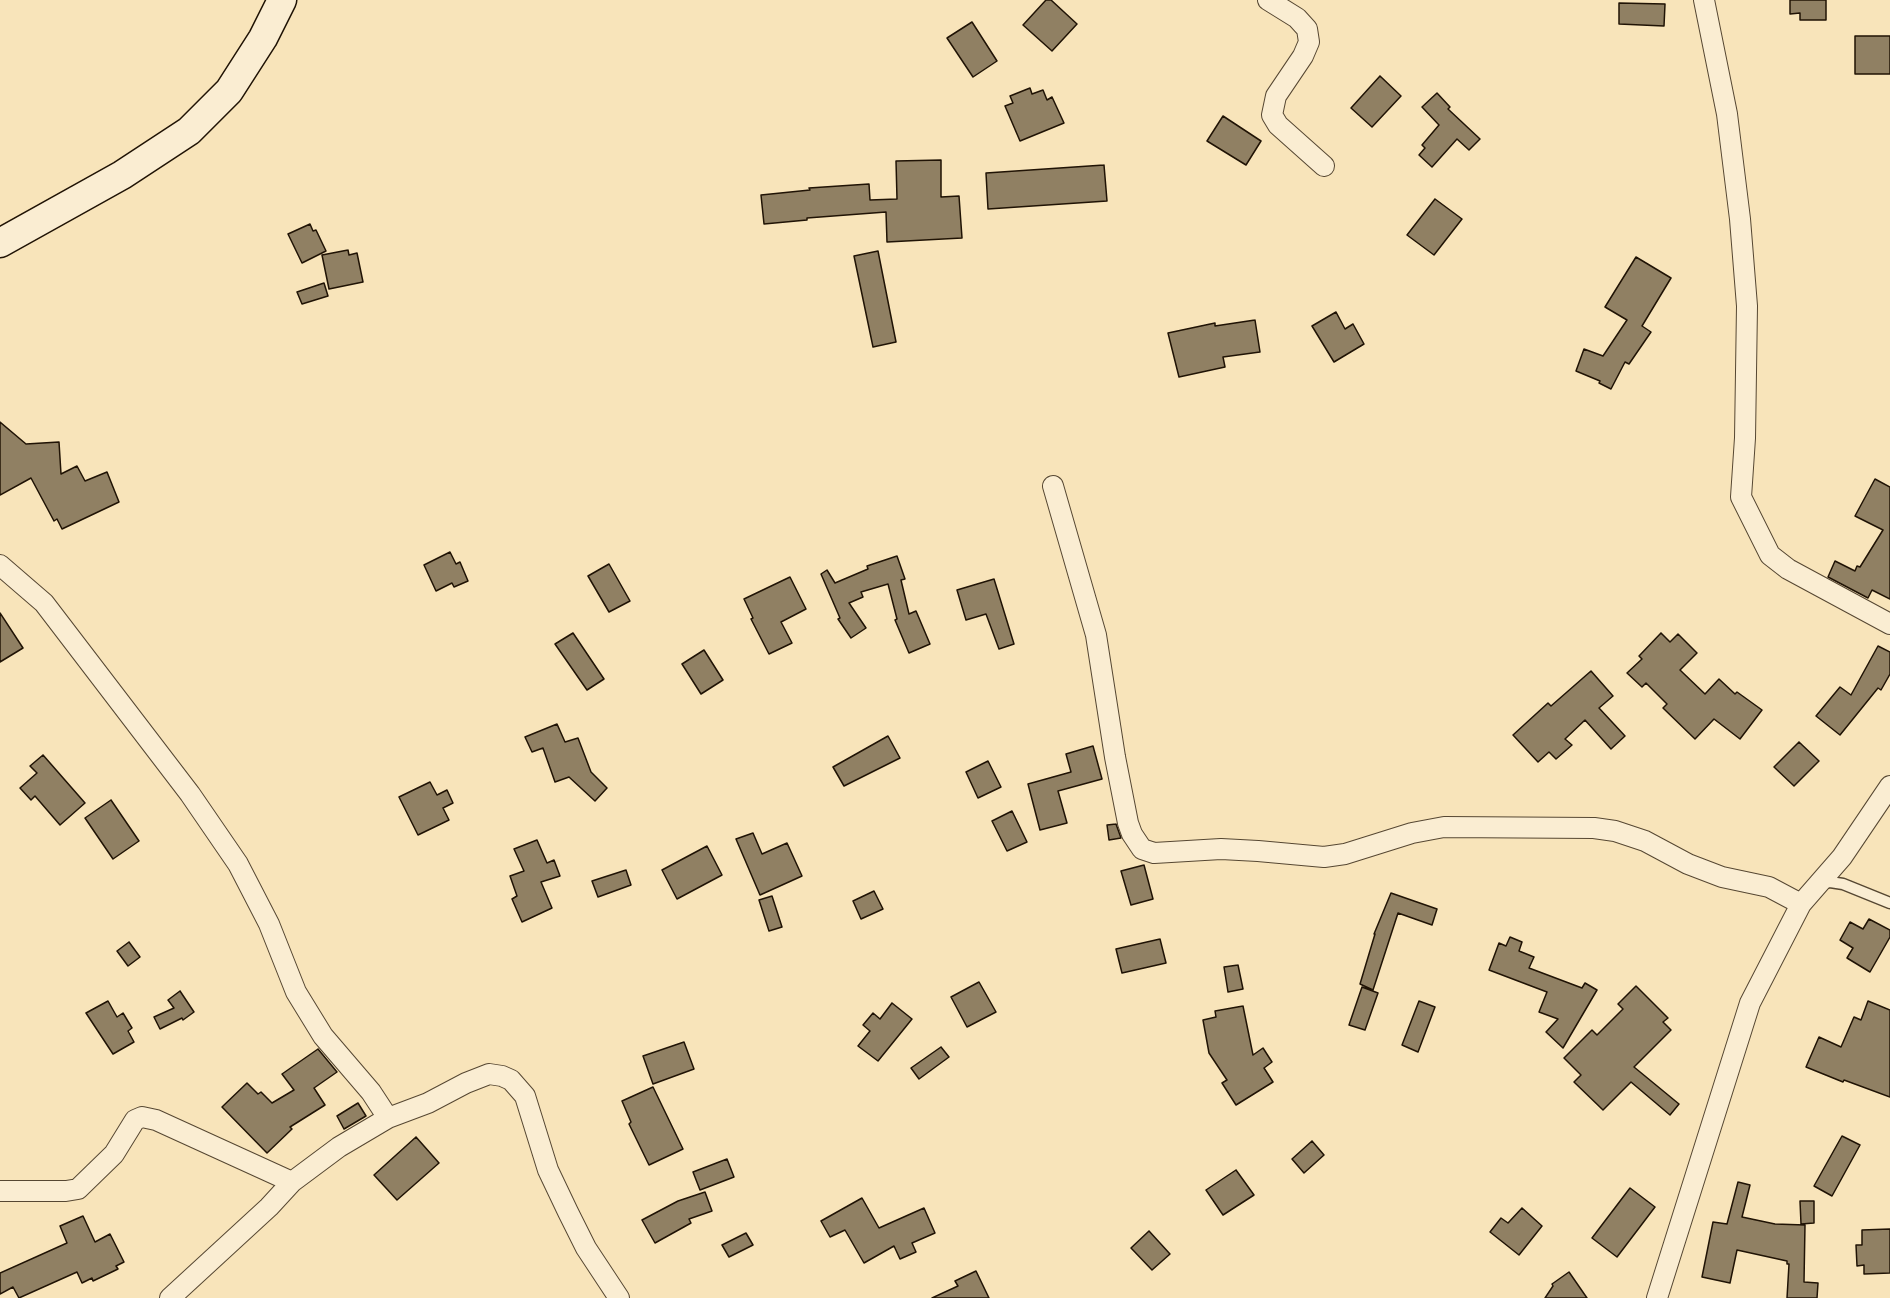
<!DOCTYPE html>
<html>
<head>
<meta charset="utf-8">
<style>
	body { margin:0 }
	canvas { display:block; background:#f8e4ba }
</style>
</head>
<body>
<canvas width="1890" height="1298"></canvas>
<script>
const ctx = document.querySelector('canvas').getContext('2d');
ctx.lineJoin = 'round';
function paint(path, color) { ctx.fillStyle = color; ctx.fill(path, 'evenodd'); }
const poly = rows => new Path2D(rows.map(r => 'M' + r).join(''));
function trace(path, color, width, dash) { ctx.strokeStyle = color; ctx.lineWidth = width; ctx.lineCap = dash ? 'butt' : 'round'; ctx.setLineDash(dash || []); ctx.stroke(path); }
const building = poly([
	[1046,0,1051,0,1077,24,1052,51,1023,25,1046,0],
	[1790,0,1826,0,1826,20,1800,20,1800,13,1790,14,1790,0],
	[1619,3,1665,4,1664,26,1619,24,1619,3],
	[972,22,997,61,973,77,947,38,972,22],
	[1855,36,1890,36,1890,74,1855,74,1855,36],
	[1380,76,1401,96,1372,127,1351,108,1380,76],
	[1030,88,1032,94,1043,90,1047,100,1052,97,1064,123,1020,141,1005,106,1013,103,1010,96,1030,88],
	[1437,93,1450,107,1448,109,1480,139,1469,150,1457,139,1432,167,1419,155,1425,148,1422,145,1439,125,1422,107,1437,93],
	[1223,116,1261,141,1246,165,1207,141,1223,116],
	[941,160,941,197,959,196,962,238,887,242,886,212,807,218,807,220,764,224,761,195,810,190,809,188,869,184,870,200,897,199,896,161,941,160],
	[1104,165,1107,201,988,209,986,173,1104,165],
	[1435,199,1462,219,1434,255,1407,235,1435,199],
	[310,224,313,231,316,230,326,251,302,263,288,234,310,224],
	[348,250,349,255,357,253,363,282,329,289,322,255,348,250],
	[878,251,896,342,873,347,854,256,878,251],
	[1636,257,1671,278,1642,326,1651,332,1629,364,1625,362,1611,389,1599,383,1600,381,1576,371,1584,349,1603,356,1627,320,1605,307,1636,257],
	[324,283,328,296,302,304,297,292,324,283],
	[1336,312,1345,329,1353,324,1364,344,1334,362,1312,326,1336,312],
	[1255,320,1260,352,1223,357,1225,367,1179,377,1168,333,1215,323,1215,326,1255,320],
	[0,422,26,444,59,442,61,474,77,466,85,481,107,472,119,502,62,529,57,519,54,521,31,478,0,495,0,422],
	[1875,479,1890,487,1890,599,1872,590,1868,598,1828,577,1835,561,1855,571,1857,566,1860,567,1883,530,1855,516,1875,479],
	[450,552,456,564,460,562,468,581,454,587,452,583,436,591,424,565,450,552],
	[897,556,905,579,901,580,909,614,916,611,930,644,909,653,895,620,897,619,888,584,861,592,863,597,849,603,866,628,851,638,838,619,840,618,821,574,827,570,835,583,868,569,867,566,897,556],
	[609,564,630,601,609,612,588,576,609,564],
	[790,577,806,609,781,622,792,643,769,654,751,619,753,618,744,599,790,577],
	[994,579,1014,644,999,649,986,614,966,620,957,590,994,579],
	[0,613,23,648,0,662,0,613],
	[573,633,604,679,587,690,555,644,573,633],
	[1661,633,1670,642,1678,634,1697,653,1680,670,1705,694,1719,679,1735,694,1737,692,1762,710,1740,739,1714,719,1695,739,1663,708,1667,704,1646,683,1642,687,1627,673,1642,659,1639,656,1661,633],
	[1878,646,1890,652,1890,674,1881,690,1878,688,1840,735,1816,716,1840,687,1851,695,1878,646],
	[704,650,723,680,701,694,682,664,704,650],
	[1591,671,1613,696,1599,708,1625,736,1611,749,1585,720,1565,739,1572,745,1556,759,1549,752,1538,762,1513,735,1548,703,1551,706,1591,671],
	[557,724,565,742,578,738,591,772,607,788,595,801,569,777,555,782,543,748,532,752,525,737,557,724],
	[888,736,900,758,844,786,833,767,888,736],
	[1799,742,1819,761,1794,786,1774,767,1799,742],
	[1093,746,1102,779,1058,791,1067,823,1040,830,1028,784,1071,772,1066,754,1093,746],
	[43,755,85,803,60,825,35,796,31,800,20,788,37,773,30,766,43,755],
	[988,761,1001,787,978,798,966,772,988,761],
	[430,782,437,795,447,790,453,803,443,808,449,820,418,835,399,797,430,782],
	[111,800,139,841,113,859,85,818,111,800],
	[1012,811,1027,842,1007,851,992,821,1012,811],
	[1116,824,1121,838,1109,840,1107,825,1116,824],
	[753,833,762,854,787,843,802,876,760,895,736,839,753,833],
	[537,840,547,863,554,860,560,876,541,882,552,908,522,922,512,899,517,896,510,876,524,871,514,849,537,840],
	[707,846,722,875,677,899,662,870,707,846],
	[1144,865,1153,899,1131,905,1121,871,1144,865],
	[626,870,631,885,598,897,592,881,626,870],
	[874,891,883,909,861,919,853,901,874,891],
	[1391,893,1437,909,1432,925,1398,913,1373,990,1360,984,1375,934,1374,934,1391,893],
	[772,896,782,927,769,931,759,900,772,896],
	[1869,919,1890,930,1890,937,1870,972,1847,958,1853,948,1840,940,1850,922,1863,929,1869,919],
	[1510,937,1522,942,1519,951,1534,957,1529,968,1582,988,1585,983,1597,990,1563,1048,1546,1032,1558,1019,1539,1012,1547,992,1489,970,1499,943,1506,946,1510,937],
	[1160,939,1166,963,1122,973,1116,949,1160,939],
	[129,942,140,957,128,966,117,951,129,942],
	[1238,965,1243,989,1228,992,1224,967,1238,965],
	[979,982,996,1012,967,1027,951,997,979,982],
	[1636,986,1668,1018,1663,1022,1671,1030,1634,1067,1679,1104,1670,1115,1631,1082,1603,1110,1574,1082,1581,1075,1564,1058,1592,1030,1597,1035,1623,1009,1618,1004,1636,986],
	[1362,987,1378,993,1365,1030,1349,1025,1362,987],
	[180,991,194,1012,183,1020,182,1018,160,1029,154,1017,174,1008,168,1000,180,991],
	[108,1001,117,1017,123,1013,132,1028,128,1031,134,1042,113,1054,86,1013,108,1001],
	[1419,1001,1435,1007,1418,1052,1402,1045,1419,1001],
	[1868,1001,1890,1010,1890,1097,1844,1080,1843,1082,1806,1067,1819,1037,1841,1047,1854,1017,1861,1020,1868,1001],
	[892,1003,912,1019,878,1061,858,1046,870,1031,863,1025,873,1013,880,1019,892,1003],
	[1243,1006,1253,1055,1263,1048,1272,1062,1264,1068,1273,1082,1236,1105,1222,1083,1227,1080,1209,1053,1203,1020,1216,1017,1215,1011,1243,1006],
	[684,1042,694,1069,653,1084,643,1056,684,1042],
	[941,1047,949,1057,919,1079,911,1068,941,1047],
	[318,1049,337,1072,314,1088,325,1105,290,1127,292,1129,267,1153,222,1107,247,1083,258,1094,261,1092,272,1103,294,1090,282,1074,318,1049],
	[653,1087,683,1149,649,1165,629,1124,631,1122,622,1101,653,1087],
	[358,1103,366,1116,344,1129,337,1116,358,1103],
	[1842,1136,1860,1145,1832,1196,1814,1186,1842,1136],
	[416,1137,439,1163,397,1200,374,1175,416,1137],
	[1312,1141,1324,1155,1304,1173,1292,1159,1312,1141],
	[727,1159,734,1177,700,1190,693,1172,727,1159],
	[1236,1170,1254,1195,1223,1215,1206,1190,1236,1170],
	[1738,1182,1750,1185,1742,1217,1775,1224,1805,1225,1804,1282,1818,1283,1817,1298,1787,1298,1789,1264,1787,1264,1787,1261,1737,1250,1730,1283,1702,1277,1713,1222,1727,1224,1738,1182],
	[1630,1188,1655,1207,1617,1257,1592,1238,1630,1188],
	[705,1192,712,1211,689,1219,691,1223,655,1243,642,1220,678,1201,705,1192],
	[862,1198,879,1228,924,1208,935,1233,912,1243,916,1252,900,1259,894,1246,864,1263,845,1230,830,1237,821,1221,862,1198],
	[1800,1201,1814,1201,1814,1223,1801,1224,1800,1201],
	[1522,1208,1542,1226,1519,1255,1490,1232,1501,1218,1508,1223,1522,1208],
	[83,1216,95,1242,110,1234,124,1262,116,1266,118,1269,93,1281,92,1278,82,1283,77,1272,19,1298,13,1287,0,1294,0,1273,67,1243,60,1226,83,1216],
	[1890,1229,1890,1273,1864,1274,1864,1265,1857,1266,1856,1245,1862,1245,1862,1230,1890,1229],
	[1149,1231,1170,1254,1152,1270,1131,1248,1149,1231],
	[746,1233,753,1245,729,1257,722,1245,746,1233],
	[976,1271,989,1298,932,1298,958,1286,955,1281,976,1271],
	[1569,1272,1587,1298,1545,1298,1553,1286,1552,1284,1569,1272]
]);
paint(building, '#908063');
trace(building, '#201305', 1.5);
const service = poly([
	[1819,883,1830,882,1843,884,1890,903]
]);
const minor = poly([
	[1268,0,1297,18,1307,29,1309,42,1303,56,1276,96,1272,115,1278,125,1324,166],
	[1704,0,1727,114,1740,219,1747,306,1745,438,1741,497,1770,555,1788,569,1890,624],
	[1053,486,1096,635,1115,757,1128,823,1132,834,1142,849,1154,853,1221,849,1258,851,1324,857,1345,854,1412,833,1444,827,1594,828,1615,831,1645,841,1688,864,1722,877,1769,887,1801,904],
	[0,565,44,603,190,794,238,864,269,924,296,992,323,1036,371,1092,388,1118],
	[0,1191,66,1191,78,1189,114,1154,135,1120,142,1117,156,1120,292,1182],
	[170,1298,269,1207,292,1182,339,1147,388,1118,428,1103,466,1083,489,1074,502,1076,511,1080,525,1096,548,1170,568,1212,586,1248,619,1298],
	[1657,1298,1750,1003,1801,904,1842,857,1890,786]
]);
const secondary = poly([
	[0,243,122,175,189,131,229,91,263,38,282,0]
]);
trace(service, '#564732', 13);
trace(minor, '#564732', 22);
trace(secondary, '#201305', 31);
trace(service, '#faedd2', 10);
trace(minor, '#faedd2', 20);
trace(secondary, '#faedd2', 28);
</script>
</body>
</html>
